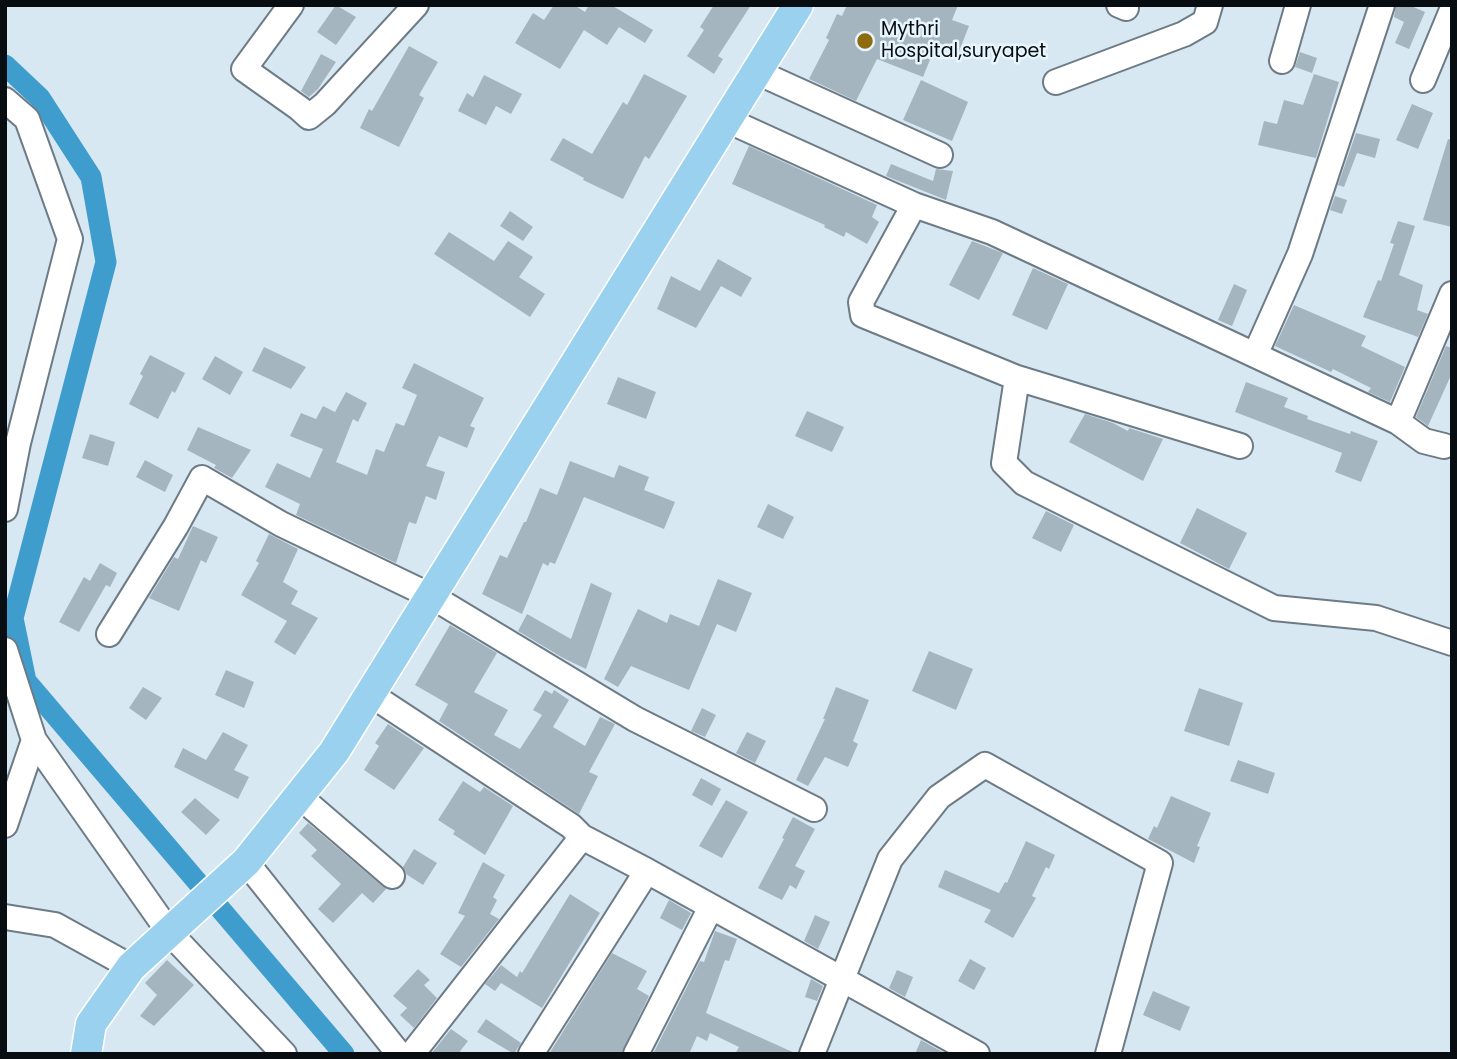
<!DOCTYPE html>
<html>
<head>
<meta charset="utf-8">
<style>
	body { margin:0 }
	#map { position:relative; width:1457px; height:1059px; overflow:hidden; background:#d7e8f3; font-family:Poppins,sans-serif }
	canvas { display:block }
	.frame { position:absolute; inset:0; border:7px solid #080d11; pointer-events:none }
</style>
</head>
<body>
<div id="map">
<canvas width="1457" height="1059"></canvas>
<div class="frame"></div>
</div>
<script>
const ctx = document.querySelector('canvas').getContext('2d');
ctx.lineJoin = 'round';
const poly = rows => new Path2D(rows.map(r => 'M' + r).join(''));
function trace(path, color, width, dash) { ctx.strokeStyle = color; ctx.lineWidth = width; ctx.lineCap = dash ? 'butt' : 'round'; ctx.setLineDash(dash || []); ctx.stroke(path); }
function paint(path, color) { ctx.fillStyle = color; ctx.fill(path, 'evenodd'); }
function write(font, color, halo, rows, align = 'center') {
  ctx.font = font + ' Poppins,sans-serif'; ctx.lineWidth = 5; ctx.setLineDash([]); ctx.textBaseline = 'middle'; ctx.strokeStyle = halo; ctx.fillStyle = color; for (const [text, x, y, turn = 0] of rows) {
    ctx.save(); ctx.translate(x, y); ctx.rotate((+turn || 0) * Math.PI / 180); ctx.textAlign = isNaN(turn) ? turn : align; if (halo) ctx.strokeText(text, 0, 0); ctx.fillText(text, 0, 0); ctx.restore();
  }
}
trace(poly([
	[5,65,40,98,91,177,106,262,13,618,26,681,344,1054]
]), '#3e9dcd', 21);
paint(poly([
	[336,5,356,17,336,45,317,32],
	[554,5,574,5,585,12,589,5,611,5,653,30,645,43,619,27,607,45,584,30,560,69,515,43,533,13,544,20],
	[714,5,751,5,718,56,723,59,714,74,687,56,704,30,700,27],
	[847,5,958,5,952,20,969,26,958,54,936,45,923,77,877,59,856,101,809,79,829,40,826,38,837,14,842,16],
	[1396,5,1409,5,1425,12,1409,49,1395,43,1404,22,1394,17],
	[409,46,438,62,419,95,424,98,399,147,360,128,369,109,372,111],
	[1300,52,1317,58,1312,73,1295,67],
	[321,54,336,62,318,89,309,97,301,91],
	[644,74,687,96,649,159,645,156,623,199,583,180,584,178,550,160,563,138,592,154,623,102,627,105],
	[1314,74,1339,82,1316,158,1258,145,1264,121,1277,124,1284,100,1303,105],
	[484,75,522,94,511,114,496,106,486,125,458,111,467,93,473,97],
	[921,80,968,102,952,141,903,120],
	[1412,104,1433,113,1418,149,1396,140],
	[1356,133,1380,139,1375,158,1357,153,1344,187,1338,185],
	[1448,139,1452,140,1452,227,1423,220],
	[749,146,877,205,872,217,879,222,867,244,846,232,844,237,824,227,825,225,732,184],
	[891,164,933,181,936,169,953,171,946,200,886,176],
	[1335,196,1347,200,1342,214,1330,210],
	[510,211,533,227,523,241,500,226],
	[1398,221,1415,226,1399,275,1423,285,1417,310,1428,314,1418,337,1363,317,1378,280,1381,281,1394,244,1390,243],
	[449,232,494,261,508,241,533,257,519,277,545,294,530,317,434,254],
	[972,241,1003,253,979,300,949,285],
	[718,259,752,278,741,297,721,286,696,328,657,309,671,276,700,291],
	[1033,268,1068,284,1047,330,1012,315],
	[1234,284,1247,290,1232,326,1218,320],
	[1294,305,1366,336,1361,346,1405,367,1390,402,1368,392,1371,388,1333,369,1331,372,1275,346],
	[1446,346,1452,348,1452,373,1428,426,1416,417],
	[264,347,306,367,291,389,252,371],
	[150,355,185,373,175,393,172,391,158,419,129,404,143,376,140,374],
	[215,356,243,372,230,395,202,379],
	[414,363,484,398,470,426,475,428,467,448,439,436,426,466,445,472,436,500,426,496,416,524,409,522,396,563,296,515,300,504,265,487,277,463,310,478,323,449,290,436,301,413,316,419,323,406,335,412,346,392,367,403,358,422,353,419,336,462,367,475,376,449,384,452,396,423,404,426,417,395,402,388],
	[618,377,656,392,646,419,607,404],
	[1246,382,1288,398,1284,407,1308,416,1307,419,1350,434,1351,431,1378,441,1361,482,1335,472,1342,453,1235,412],
	[807,411,844,427,832,452,795,436],
	[1085,414,1113,423,1128,431,1129,428,1163,439,1143,481,1069,442],
	[198,427,251,450,232,478,214,468,216,465,187,450],
	[90,434,115,442,108,466,82,458],
	[145,460,173,475,165,492,136,477],
	[570,461,614,478,619,465,649,477,644,490,675,502,664,529,584,497,555,564,550,562,548,566,543,563,522,614,482,594,500,555,507,558,524,522,526,522,540,488,557,495],
	[768,504,794,517,783,539,757,527],
	[1197,508,1247,533,1229,569,1180,543],
	[1046,511,1074,525,1061,552,1032,538],
	[193,526,218,537,206,563,201,560,179,611,149,598,174,557,178,559],
	[269,534,298,549,283,582,298,591,291,604,318,618,295,655,274,642,287,621,241,595,259,563,256,561],
	[100,563,117,573,110,587,106,585,79,632,59,622,84,577,90,581],
	[718,579,752,593,736,632,717,624,689,690,631,666,618,687,604,679,638,609,667,623,670,614,699,626],
	[591,583,612,593,586,669,563,658,518,631,527,614,571,639],
	[450,625,497,653,474,692,508,710,494,735,520,749,542,715,533,710,545,690,552,694,554,690,569,700,553,727,585,746,600,717,615,724,589,772,598,776,579,814,439,721,448,704,415,685],
	[929,651,973,669,956,710,912,691],
	[226,670,254,682,244,708,215,695],
	[143,687,162,698,146,720,129,708],
	[836,687,869,700,853,741,858,744,848,767,825,757,808,786,796,780,825,719,823,719],
	[1199,688,1243,703,1229,746,1184,731],
	[702,708,716,715,705,737,691,731],
	[388,724,424,748,394,790,364,770,379,746,375,743],
	[223,732,248,745,234,770,249,777,238,799,174,767,183,748,206,760],
	[747,732,766,741,755,763,736,753],
	[1238,760,1275,773,1268,794,1230,781],
	[701,778,721,789,712,806,692,795],
	[463,781,480,792,484,787,513,806,485,855,453,834,455,831,438,820],
	[1171,796,1211,813,1197,846,1200,847,1194,863,1148,839,1154,826,1157,828],
	[195,798,220,820,206,835,181,812],
	[726,800,748,812,722,858,699,846],
	[793,817,815,829,795,866,805,871,796,889,790,885,782,900,758,888,784,839,782,838],
	[308,823,386,889,373,903,362,893,333,923,318,909,341,884,311,856,317,850,299,833],
	[1026,841,1055,855,1049,869,1046,867,1032,896,1036,898,1013,938,984,922,991,910,938,887,945,870,999,893,1005,882,1007,883],
	[414,849,437,863,423,885,406,874,403,867],
	[483,862,505,875,493,897,497,900,490,914,499,919,461,967,440,954,465,916,458,913],
	[570,894,600,913,542,1008,501,983,495,991,485,984,501,965,517,977,520,971,522,973],
	[669,900,691,913,682,930,660,918],
	[815,915,830,922,818,949,804,941],
	[715,931,737,939,729,961,725,960,706,1013,797,1054,735,1054,739,1047,710,1033,707,1041,697,1036,689,1054,653,1054,700,961,704,962],
	[612,953,647,971,637,989,649,996,621,1054,549,1054],
	[970,959,986,968,974,990,958,981],
	[167,960,194,985,154,1026,140,1016,157,995,145,983],
	[418,969,430,980,424,985,437,998,414,1028,400,1015,407,1008,393,996],
	[897,970,913,977,905,997,889,988],
	[811,979,823,986,817,1001,805,997],
	[1153,991,1190,1007,1180,1031,1143,1015],
	[486,1019,521,1043,514,1054,477,1032],
	[451,1029,468,1041,458,1054,431,1054],
	[921,1040,946,1054,915,1054]
]), '#a5b5bf');
const minor = poly([
	[291,5,244,69,299,108,309,117,325,104,416,5],
	[1119,5,1126,8],
	[1282,61,1298,5],
	[757,72,940,155],
	[1423,80,1452,10],
	[1056,82,1184,34,1205,22,1210,5],
	[5,100,27,119,70,239,18,443,5,509],
	[727,120,914,205,992,232,1398,422,1424,441,1444,446],
	[914,205,861,302,863,315,1017,378],
	[1255,355,1300,254,1382,5],
	[1398,422,1452,294],
	[1240,446,1017,378,1004,463,1024,483,1274,608,1376,618,1452,643],
	[109,634,176,526,202,478,281,524,431,596,635,719,814,809],
	[5,650,34,740,169,932,284,1054],
	[370,694,571,826,582,837,647,871,977,1054],
	[299,796,392,876],
	[5,825,34,740],
	[246,862,399,1054],
	[5,917,55,925,131,967],
	[412,1054,582,837],
	[531,1054,647,871],
	[636,1054,711,907],
	[812,1054,890,859,939,797,985,765,1160,863,1108,1054]
]);
const major = poly([
	[86,1054,91,1024,131,967,246,862,334,752,798,5]
]);
trace(minor, '#6c7b85', 28);
trace(major, '#fff', 33);
trace(minor, '#fff', 24);
trace(major, '#99d1ee', 30);
for (const [x, y, r, color] of [
	[865,41,9,"#8e6b0e"]
]) { const dot = new Path2D(); dot.arc(x, y, r, 0, 2 * Math.PI); ctx.fillStyle = color; ctx.fill(dot); trace(dot, '#e7f5fe', 2.5); }
write('19px', '#080d11', '#e7f5fe', [
	["Mythri",881,30],
	["Hospital,suryapet",881,52]
], 'left');
</script>
</body>
</html>
